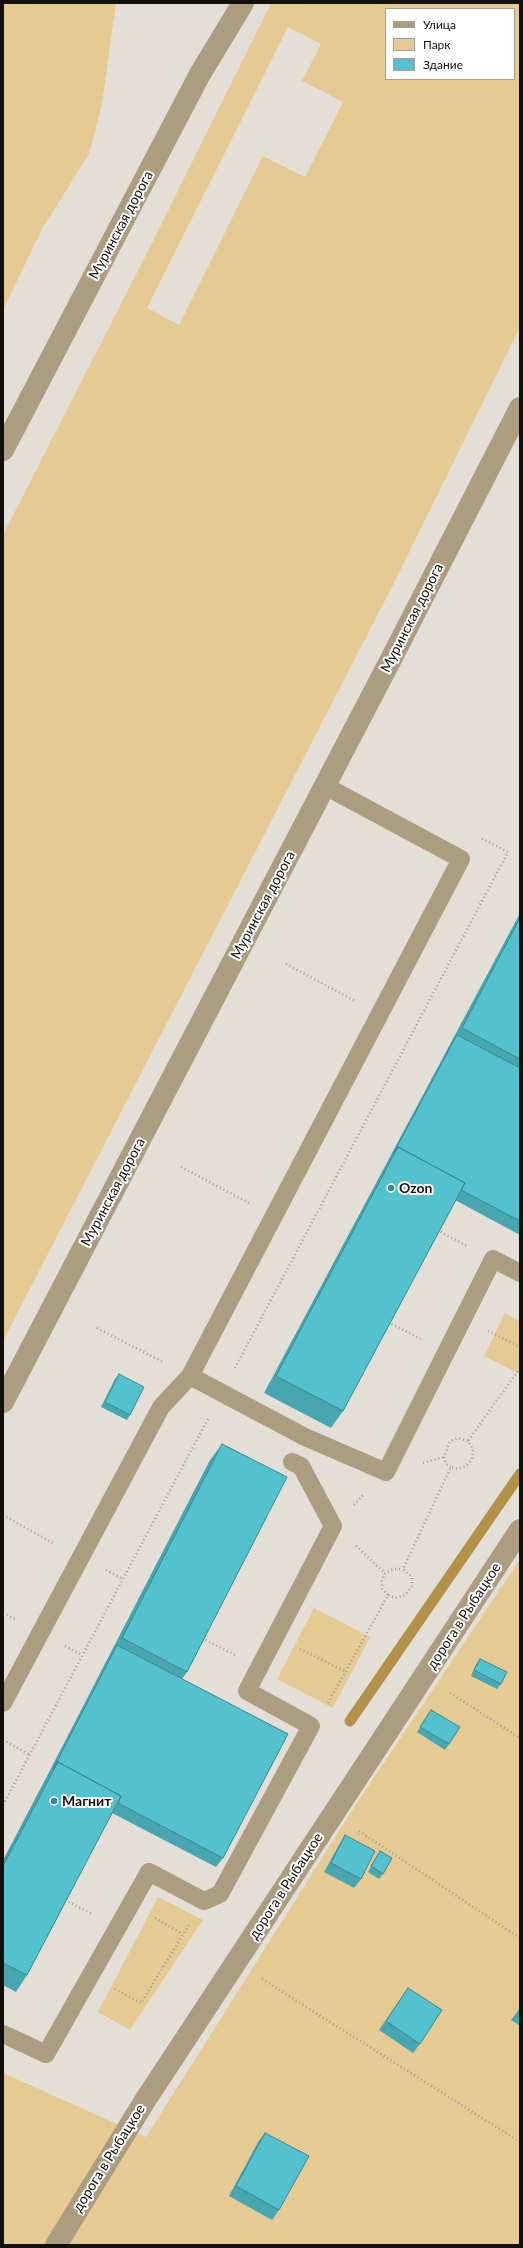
<!DOCTYPE html>
<html>
<head>
<meta charset="utf-8">
<style>
	body { margin:0 }
	#map { position:relative; width:523px; height:2248px; overflow:hidden; background:#e3dfd6; font-family:Lato,sans-serif }
	canvas { display:block }
	.frame { position:absolute; inset:0; border:4px solid #11100d; pointer-events:none }
	.legend { position:absolute; left:385px; top:8px; width:130px; height:72px; box-sizing:border-box; background:#fff; border:1px solid #a09f9e; margin:0; padding:5px 7px; list-style:none; font-size:12px; color:#11100d }
	.legend li { display:flex; align-items:center; gap:8px; height:20px }
	.legend b { width:20px; border:1px solid #a09f9e }
</style>
</head>
<body>
<div id="map">
<canvas width="523" height="2248"></canvas>
<div class="frame"></div>
<ul class="legend">
<li><b style="height:5px;background:#ad9d80"></b>Улица</li>
<li><b style="height:11px;background:#e6ca94"></b>Парк</li>
<li><b style="height:11px;background:#54c1ce"></b>Здание</li>
</ul>
</div>
<script>
const ctx = document.querySelector('canvas').getContext('2d');
ctx.lineJoin = 'round';
function paint(path, color) { ctx.fillStyle = color; ctx.fill(path, 'evenodd'); }
const poly = rows => new Path2D(rows.map(r => 'M' + r).join(''));
function trace(path, color, width, dash) { ctx.strokeStyle = color; ctx.lineWidth = width; ctx.lineCap = dash ? 'butt' : 'round'; ctx.setLineDash(dash || []); ctx.stroke(path); }
function write(font, color, halo, rows, align = 'center') {
  ctx.font = font + ' Lato,sans-serif'; ctx.lineWidth = 4; ctx.setLineDash([]); ctx.textBaseline = 'middle'; ctx.strokeStyle = halo; ctx.fillStyle = color; for (const [text, x, y, turn = 0] of rows) {
    ctx.save(); ctx.translate(x, y); ctx.rotate((+turn || 0) * Math.PI / 180); ctx.textAlign = isNaN(turn) ? turn : align; if (halo) ctx.strokeText(text, 0, 0); ctx.fillText(text, 0, 0); ctx.restore();
  }
}
paint(poly([
	[3,3,116,3,102,104,89,154,42,229,3,310],
	[271,3,520,3,520,327,394,583,3,1341,3,535,149,249],
	[386,9,514,9,514,79,386,79],
	[288,27,321,44,302,81,343,102,305,177,263,156,179,325,147,308],
	[505,1313,520,1321,520,1374,484,1356],
	[520,1559,520,2245,3,2245,3,2073,146,2137,351,1812],
	[314,1608,370,1637,333,1708,277,1679],
	[158,1897,203,1920,130,2030,98,2012]
]), '#e6ca94');
trace(poly([
	[350,1721,520,1474]
]), '#b49149', 11);
trace(poly([
	[286,964,355,1001],
	[181,1167,249,1203],
	[437,1230,467,1246],
	[388,1322,421,1339],
	[97,1328,163,1362],
	[488,1331,520,1347],
	[235,1368,508,852,481,838],
	[423,1463,444,1457],
	[451,1467,446,1464,444,1457,450,1441,458,1438,468,1441],
	[354,1505,364,1494],
	[3,1515,55,1544],
	[356,1546,385,1573],
	[106,1570,123,1579],
	[388,1595,382,1589,382,1581,385,1573,393,1569,403,1569],
	[3,1613,15,1619],
	[202,1638,235,1655],
	[65,1646,82,1655],
	[300,1649,346,1672],
	[450,1693,520,1738],
	[328,1703,388,1595,395,1598,405,1595,412,1586,412,1577,403,1569,451,1467,458,1469,466,1466,472,1459,473,1449,468,1441,520,1368],
	[3,1740,30,1755],
	[3,1805,209,1417],
	[359,1831,520,1938],
	[65,1900,92,1914],
	[155,1918,183,1934],
	[262,1979,520,2142],
	[115,1989,141,2003,189,1925]
]), '#9f9c94', 2.5, [1, 3]);
trace(poly([
	[190,1376,305,1437,386,1472,493,1259,520,1273],
	[3,1703,161,1407,190,1376,461,859,325,786],
	[3,2034,46,2054,149,1872,204,1901,220,1894,311,1726,247,1691,333,1526,301,1466,292,1462]
]), '#ad9d80', 18);
trace(poly([
	[3,450,200,74,243,3],
	[3,1402,389,663,520,408],
	[56,2245,146,2099,520,1530]
]), '#ad9d80', 22);
paint(poly([
	[520,913,520,1235,455,1200,343,1411,331,1428,264,1393],
	[119,1374,130,1415,127,1420,101,1407,115,1379],
	[222,1444,187,1672,182,1679,223,1858,216,1867,112,1813,27,1975,16,1992,3,1985,3,1860,46,1778,210,1460],
	[480,1659,501,1684,497,1689,471,1676,476,1664],
	[428,1715,449,1744,445,1750,417,1732],
	[345,1835,361,1879,354,1888,324,1872,339,1845],
	[380,1851,383,1874,379,1879,368,1872],
	[408,1988,420,2044,413,2053,379,2030],
	[520,2008,520,2026,511,2020],
	[265,2133,279,2210,272,2220,229,2196,258,2142]
]), '#48a6b1');
const building = poly([
	[520,918,520,1059,462,1028,520,918],
	[457,1035,520,1068,520,1221,461,1190,465,1183,398,1147,393,1154,457,1035],
	[398,1147,465,1183,343,1411,276,1376,398,1147],
	[119,1374,144,1387,130,1415,105,1402,119,1374],
	[222,1444,287,1477,187,1672,122,1638,222,1444],
	[117,1645,288,1734,223,1858,118,1803,121,1796,58,1762,53,1769,117,1645],
	[480,1659,507,1672,501,1684,474,1670,480,1659],
	[431,1710,460,1727,449,1744,420,1727,431,1710],
	[58,1762,121,1796,27,1975,3,1963,3,1866,58,1762],
	[345,1835,375,1851,361,1879,331,1863,345,1835],
	[380,1851,392,1858,383,1874,371,1866,380,1851],
	[408,1988,442,2010,420,2044,386,2021,408,1988],
	[265,2133,309,2156,279,2210,236,2186,265,2133]
]);
paint(building, '#54c1ce');
trace(building, '#3b8790', 1);
for (const [x, y, r, color] of [
	[391,1188,4,"#408790"],
	[54,1801,4,"#408790"]
]) { const dot = new Path2D(); dot.arc(x, y, r, 0, 2 * Math.PI); ctx.fillStyle = color; ctx.fill(dot); trace(dot, '#fff', 1.5); }
write('14px', '#11100d', '#fff', [
	["Муринская дорога",121,225,-62],
	["Муринская дорога",412,618,-63],
	["Муринская дорога",263,905,-62],
	["Муринская дорога",113,1192,-62],
	["дорога в Рыбацкое",464,1616,-57],
	["дорога в Рыбацкое",286,1886,-57],
	["дорога в Рыбацкое",109,2158,-58]
]);
write('bold 14px', '#11100d', '#fff', [
	["Ozon",399,1188],
	["Магнит",62,1801]
], 'left');
</script>
</body>
</html>
